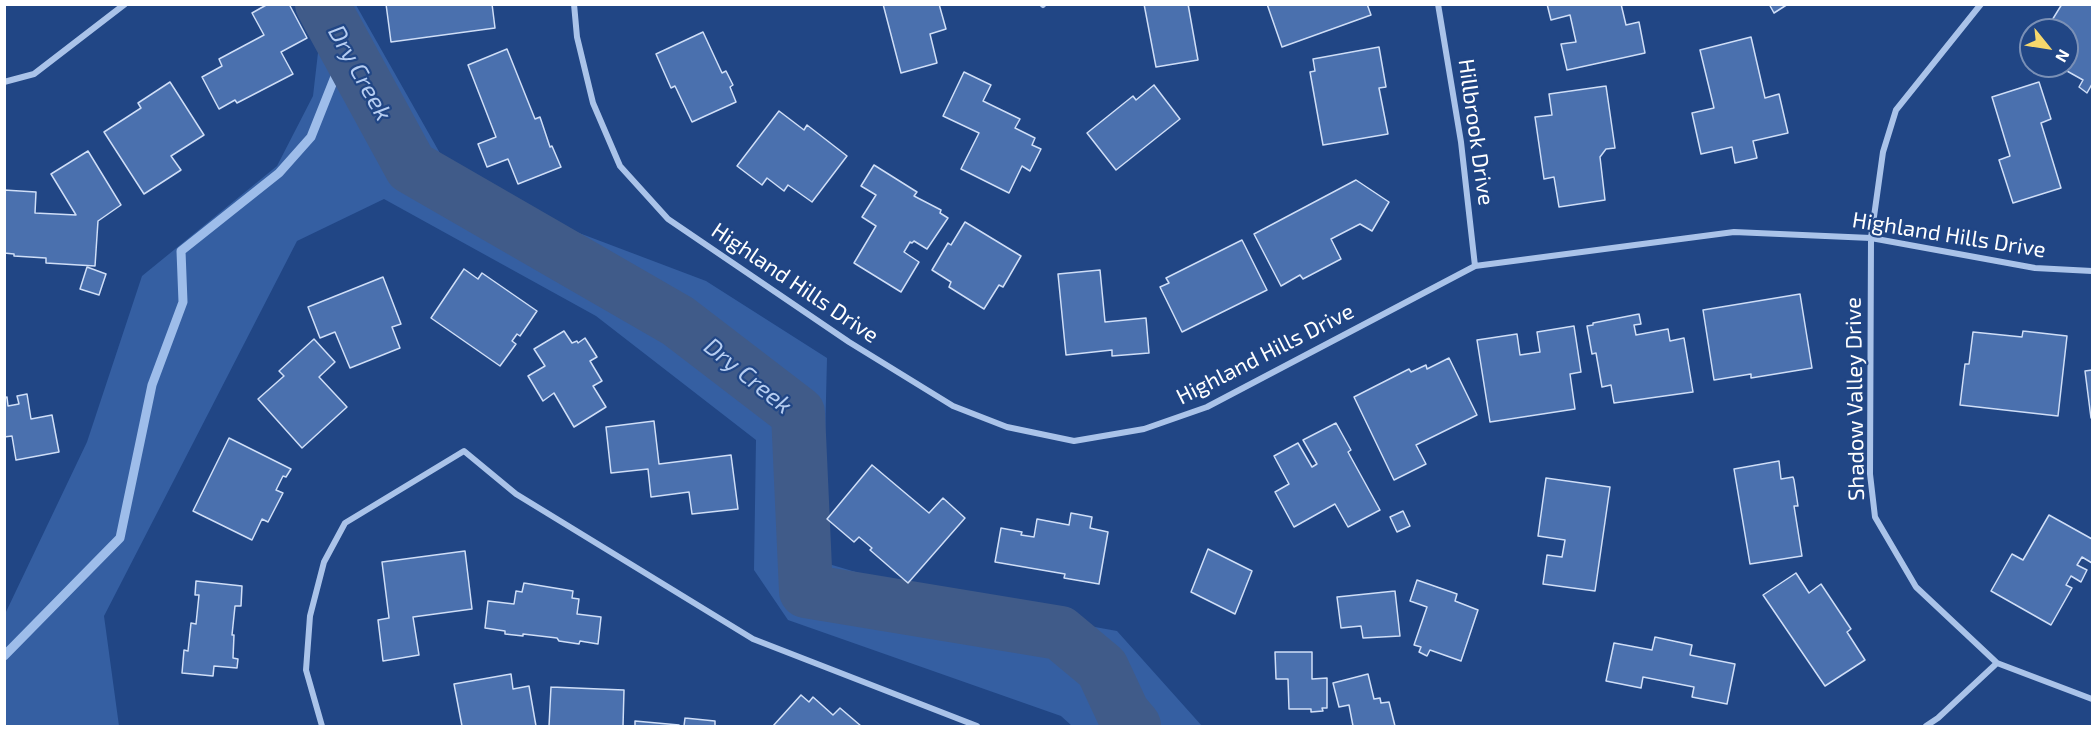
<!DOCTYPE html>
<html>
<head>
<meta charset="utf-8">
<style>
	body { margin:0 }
	#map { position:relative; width:2097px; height:731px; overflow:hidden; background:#214685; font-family:"Exo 2",sans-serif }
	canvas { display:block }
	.frame { position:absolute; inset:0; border:6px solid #fff; pointer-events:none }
	.north { position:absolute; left:2019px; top:18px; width:60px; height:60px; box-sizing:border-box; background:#214685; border:2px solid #7a90b6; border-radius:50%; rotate:120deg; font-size:16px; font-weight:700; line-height:24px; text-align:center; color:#fff }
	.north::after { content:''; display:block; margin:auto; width:21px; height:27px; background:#f6d76c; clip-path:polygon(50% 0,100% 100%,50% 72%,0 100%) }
</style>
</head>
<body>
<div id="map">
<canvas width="2097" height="731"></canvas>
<div class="frame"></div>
<div class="north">N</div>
</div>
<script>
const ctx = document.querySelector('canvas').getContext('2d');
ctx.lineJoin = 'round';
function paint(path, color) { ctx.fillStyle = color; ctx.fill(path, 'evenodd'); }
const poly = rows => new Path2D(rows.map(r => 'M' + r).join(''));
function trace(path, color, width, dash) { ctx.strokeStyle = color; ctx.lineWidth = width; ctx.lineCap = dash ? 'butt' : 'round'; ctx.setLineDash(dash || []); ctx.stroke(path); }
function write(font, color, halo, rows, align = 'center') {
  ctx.font = font + ' "Exo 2",sans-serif'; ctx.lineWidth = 4.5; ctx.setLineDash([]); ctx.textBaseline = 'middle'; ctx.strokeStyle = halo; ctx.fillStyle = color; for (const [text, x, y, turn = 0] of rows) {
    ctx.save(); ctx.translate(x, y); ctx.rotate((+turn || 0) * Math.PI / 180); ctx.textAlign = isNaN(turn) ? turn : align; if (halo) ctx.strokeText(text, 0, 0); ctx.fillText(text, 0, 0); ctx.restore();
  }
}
paint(poly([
	[295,5,356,5,441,155,550,222,706,281,827,358,822,562,957,602,1117,631,1202,726,1072,726,1061,716,788,620,754,570,756,440,596,316,384,199,297,241,104,616,119,726,5,726,5,614,87,442,142,276,277,166,313,96,319,44]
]), '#355fa2');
trace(poly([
	[4,656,120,538,152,385,183,302,181,251,279,173,311,137,344,54,346,46]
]), '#9ebdea', 9);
trace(poly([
	[322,4,411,167,678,321,798,413,806,591,1060,633,1102,668,1123,713,1134,726]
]), '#405b89', 54);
const building = poly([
	[268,4,289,4,307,38,281,52,293,74,237,103,235,100,219,109,202,77,222,66,219,59,264,35,252,13,268,4],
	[386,4,492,4,495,28,391,42,386,4],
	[883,4,939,4,946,29,930,34,937,63,901,73,883,4],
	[1144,4,1188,4,1198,60,1156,67,1144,4],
	[1267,4,1367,4,1371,15,1282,47,1267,4],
	[1547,4,1621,4,1626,25,1639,22,1645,53,1567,70,1561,44,1576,42,1570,15,1551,20,1547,4],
	[1769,4,1788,4,1774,13,1769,4],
	[2062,4,2092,4,2092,84,2087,93,2079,87,2083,80,2058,66,2067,66,2067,30,2046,30,2062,4],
	[703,32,722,73,726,71,733,85,730,87,736,102,692,122,675,86,671,88,656,54,703,32],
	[1751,37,1765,98,1779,94,1788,133,1753,141,1757,158,1735,163,1732,147,1701,154,1692,113,1714,108,1700,50,1751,37],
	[1379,47,1386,87,1379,88,1388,134,1323,145,1310,72,1315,71,1313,59,1379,47],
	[507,49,535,119,540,117,550,147,552,146,561,167,518,184,508,159,487,167,478,144,496,137,468,65,507,49],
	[964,72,991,85,983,101,1020,119,1015,128,1035,138,1032,145,1041,149,1030,171,1022,166,1009,193,961,169,979,133,943,116,964,72],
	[170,82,204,135,171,156,181,170,144,194,104,132,141,108,138,103,170,82],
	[2039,82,2051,119,2041,123,2061,188,2013,203,1999,160,2010,156,1992,97,2039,82],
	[1154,85,1180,119,1116,170,1087,133,1133,96,1136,100,1154,85],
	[1606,86,1615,148,1606,149,1600,157,1605,200,1559,207,1554,177,1544,179,1535,117,1552,115,1549,94,1606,86],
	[779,111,804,130,807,125,847,156,812,202,788,185,784,191,767,178,762,185,737,166,779,111],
	[88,151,121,205,98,221,95,266,46,263,46,258,14,256,14,254,4,253,4,190,36,192,35,213,76,215,51,174,88,151],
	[874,165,917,192,914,196,941,210,940,213,948,218,927,249,914,241,912,243,910,242,904,252,919,262,901,292,854,263,876,226,862,217,876,195,861,186,874,165],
	[1356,180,1389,202,1372,231,1360,224,1331,239,1341,259,1303,279,1300,275,1281,286,1254,234,1356,180],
	[965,222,1021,256,1003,287,999,285,984,309,949,287,951,282,932,270,948,243,951,245,965,222],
	[1242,240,1267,290,1182,332,1160,287,1169,283,1166,278,1242,240],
	[87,267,106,274,99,295,80,289,87,267],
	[464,269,478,279,482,273,537,311,520,336,517,334,512,341,516,344,500,366,431,318,464,269],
	[1100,270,1105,322,1146,318,1149,353,1112,356,1112,350,1066,355,1058,274,1100,270],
	[383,277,401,324,392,327,400,348,350,368,335,332,320,338,308,307,383,277],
	[1800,294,1812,368,1751,378,1751,374,1714,380,1703,310,1800,294],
	[1639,314,1641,324,1634,325,1636,335,1668,329,1670,341,1684,338,1693,392,1614,403,1611,385,1602,387,1596,353,1592,354,1587,326,1593,325,1593,323,1639,314],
	[1574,326,1581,372,1570,374,1575,409,1490,422,1477,340,1517,334,1520,355,1540,352,1537,332,1574,326],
	[564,331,572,343,577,341,578,343,585,338,597,357,590,361,602,381,593,386,606,407,574,427,554,393,543,401,528,376,545,366,534,349,564,331],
	[2023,331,2067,336,2058,416,1960,405,1965,364,1969,364,1973,332,2022,337,2023,331],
	[314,339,335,362,319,377,347,407,302,448,258,399,284,376,279,371,314,339],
	[1449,358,1477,415,1416,445,1426,464,1394,480,1354,397,1409,369,1411,372,1426,365,1427,369,1449,358],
	[2092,370,2092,418,2091,418,2085,371,2092,370],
	[27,394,31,419,52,415,59,452,16,460,12,436,4,437,4,398,7,397,8,406,19,404,17,396,27,394],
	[654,421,659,464,731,455,738,509,692,514,689,492,651,497,648,469,611,473,606,427,654,421],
	[1336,423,1351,450,1348,452,1380,510,1348,527,1335,504,1294,527,1275,492,1289,484,1274,456,1298,443,1312,467,1317,464,1303,440,1336,423],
	[229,438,291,469,286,477,283,476,276,490,283,493,268,522,262,519,252,540,193,511,229,438],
	[1779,461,1781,479,1793,477,1794,480,1798,506,1794,506,1802,556,1750,564,1734,469,1779,461],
	[872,465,929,513,943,498,965,518,908,583,870,550,872,548,859,537,854,542,827,519,872,465],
	[1546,478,1610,487,1595,591,1543,584,1547,555,1562,557,1565,540,1538,536,1546,478],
	[1403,511,1410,526,1397,532,1390,517,1403,511],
	[1071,513,1092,517,1090,528,1108,532,1099,584,1064,578,1065,574,995,562,1001,528,1022,532,1021,535,1034,537,1037,519,1069,525,1071,513],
	[2049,515,2092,539,2092,563,2082,557,2077,565,2087,570,2081,582,2071,576,2066,585,2072,588,2051,625,1991,591,2012,554,2023,560,2049,515],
	[1208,549,1252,571,1235,614,1191,592,1208,549],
	[465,551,472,609,413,617,419,655,383,661,378,620,389,618,382,562,465,551],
	[1796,573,1809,593,1821,584,1851,629,1847,632,1865,660,1825,686,1763,595,1796,573],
	[1417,580,1457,594,1455,601,1478,610,1461,661,1430,650,1427,656,1419,652,1421,647,1414,645,1427,607,1410,601,1417,580],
	[196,581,242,586,241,606,235,606,232,635,234,635,233,658,238,659,237,668,214,666,213,676,182,673,184,650,188,651,191,623,196,624,199,595,195,595,196,581],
	[524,583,573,591,572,598,579,599,577,614,601,617,598,644,580,641,579,644,559,641,557,638,523,634,523,636,505,634,505,631,485,628,488,601,514,604,516,591,522,592,524,583],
	[1395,591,1400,636,1363,638,1361,626,1341,628,1337,597,1395,591],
	[1655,637,1692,645,1690,655,1735,664,1727,704,1692,697,1694,687,1643,677,1641,688,1606,681,1614,643,1652,650,1655,637],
	[1275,652,1312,652,1312,679,1327,678,1327,708,1322,708,1323,711,1311,712,1311,709,1289,709,1288,679,1276,679,1275,652],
	[511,674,513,689,529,686,536,726,462,726,454,684,511,674],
	[1368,674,1374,699,1380,698,1381,703,1389,702,1395,726,1353,726,1349,705,1339,707,1333,683,1368,674],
	[551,687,624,690,623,726,549,726,551,687],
	[801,695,809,702,813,697,833,715,840,708,861,726,773,726,801,695],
	[685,718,715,721,715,726,684,726,685,718],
	[635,721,679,725,679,726,635,726,635,721]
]);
paint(building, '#4a70ae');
trace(building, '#cfdef7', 1.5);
trace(poly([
	[574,4,577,37,593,103,620,166,668,219,849,342,953,406,1007,427,1074,441,1144,429,1207,407,1475,266,1734,232,1871,238,2035,268,2092,271],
	[1042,4,1043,5],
	[1438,4,1461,142,1475,266],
	[1981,4,1896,110,1883,152,1871,238,1870,474,1875,517,1916,587,1997,663,2092,699],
	[4,82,34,74,125,4],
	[322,726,306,670,310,616,324,562,345,523,464,451,516,494,753,639,977,726],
	[1926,726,1938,718,1997,663]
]), '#aac3e9', 6);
write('22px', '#fff', '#214685', [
	["Hillbrook Drive",1476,132,82],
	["Highland Hills Drive",1949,235,9],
	["Highland Hills Drive",795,283,34],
	["Highland Hills Drive",1265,354,-27],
	["Shadow Valley Drive",1855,399,-91]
]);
write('italic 24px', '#b6cdf1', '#214685', [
	["Dry Creek",360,73,61],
	["Dry Creek",748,376,39]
]);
</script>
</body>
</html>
